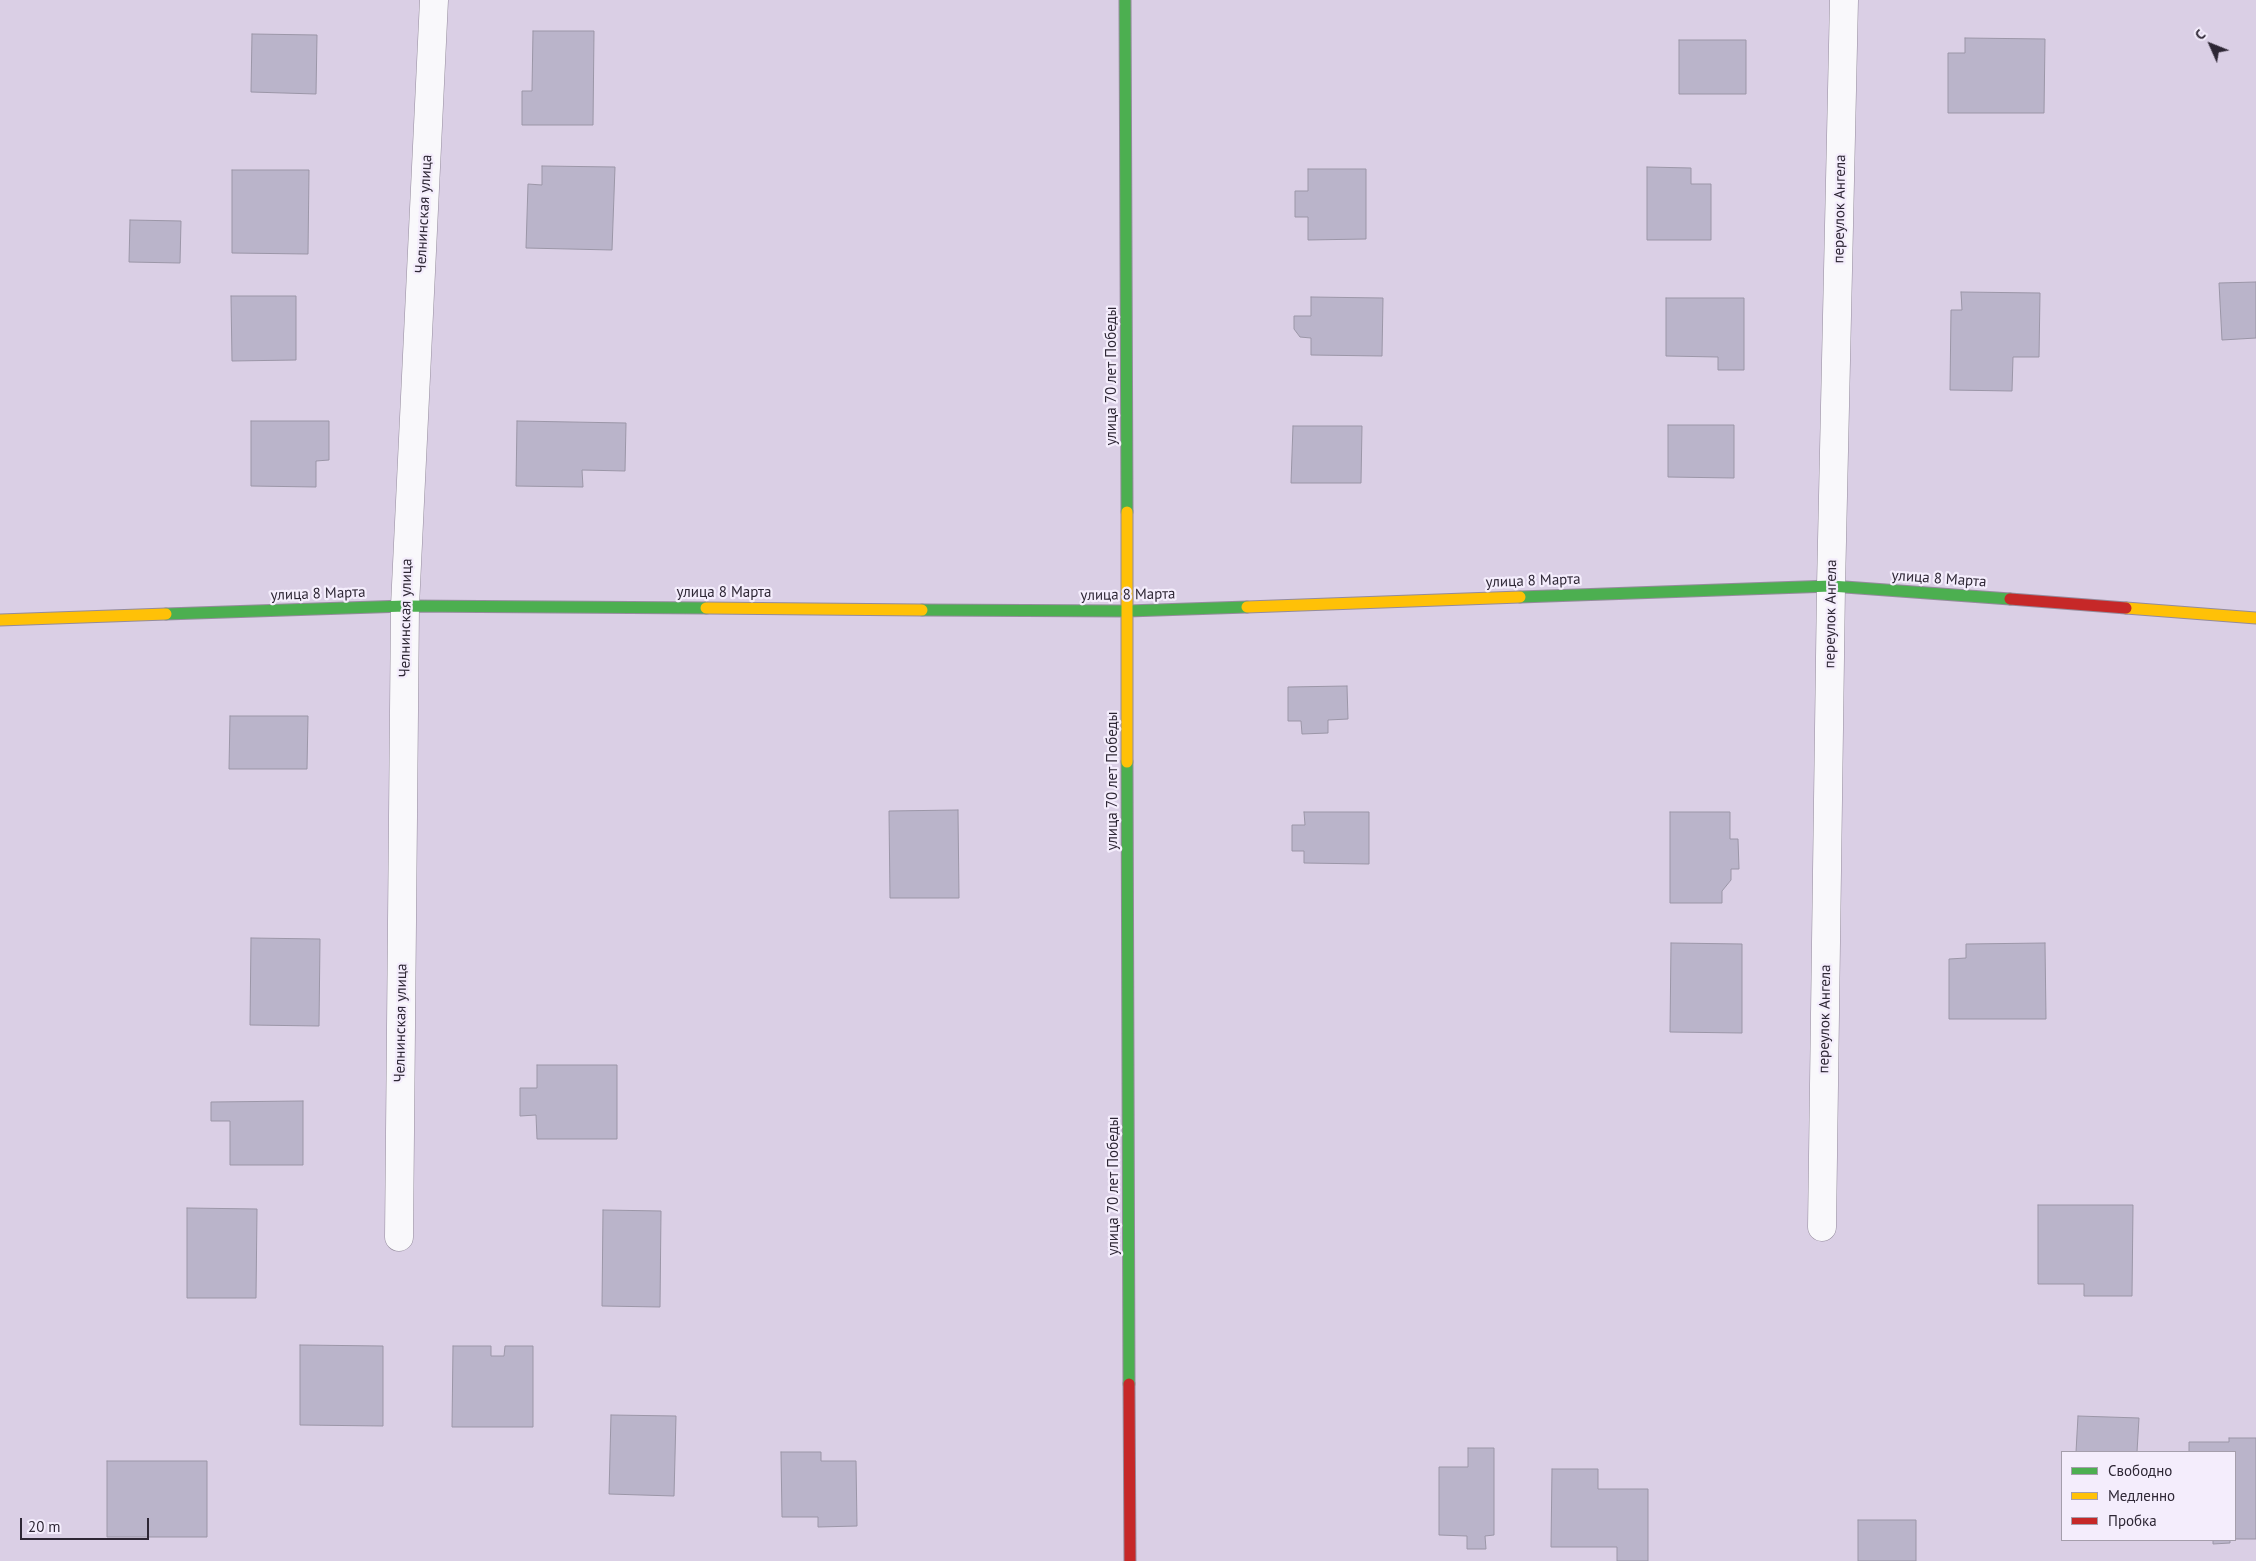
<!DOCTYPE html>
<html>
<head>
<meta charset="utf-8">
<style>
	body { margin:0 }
	#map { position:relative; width:2256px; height:1561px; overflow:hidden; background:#dacfe5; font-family:"PT Sans",sans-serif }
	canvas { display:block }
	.legend { position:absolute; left:2061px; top:1451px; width:175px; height:90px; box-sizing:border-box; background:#f4edfc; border:1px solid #a59eac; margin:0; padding:6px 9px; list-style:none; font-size:15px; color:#2e2735 }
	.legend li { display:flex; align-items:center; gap:10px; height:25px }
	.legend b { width:25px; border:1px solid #a59eac }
	.north { position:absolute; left:2186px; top:20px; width:50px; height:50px; -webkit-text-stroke:4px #f4edfc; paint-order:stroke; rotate:314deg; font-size:14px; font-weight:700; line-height:20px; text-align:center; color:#2e2735 }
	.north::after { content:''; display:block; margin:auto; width:18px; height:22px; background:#2e2735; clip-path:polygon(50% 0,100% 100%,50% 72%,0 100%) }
	.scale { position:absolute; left:20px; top:1518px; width:129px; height:22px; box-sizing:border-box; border:2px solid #2e2735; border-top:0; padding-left:6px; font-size:15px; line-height:18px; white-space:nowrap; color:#2e2735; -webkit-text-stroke:4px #f4edfc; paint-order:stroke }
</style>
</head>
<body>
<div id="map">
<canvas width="2256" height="1561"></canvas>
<ul class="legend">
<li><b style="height:6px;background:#4caf50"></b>Свободно</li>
<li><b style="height:6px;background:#ffc107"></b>Медленно</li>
<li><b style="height:6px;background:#c62828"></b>Пробка</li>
</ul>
<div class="north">С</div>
<div class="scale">20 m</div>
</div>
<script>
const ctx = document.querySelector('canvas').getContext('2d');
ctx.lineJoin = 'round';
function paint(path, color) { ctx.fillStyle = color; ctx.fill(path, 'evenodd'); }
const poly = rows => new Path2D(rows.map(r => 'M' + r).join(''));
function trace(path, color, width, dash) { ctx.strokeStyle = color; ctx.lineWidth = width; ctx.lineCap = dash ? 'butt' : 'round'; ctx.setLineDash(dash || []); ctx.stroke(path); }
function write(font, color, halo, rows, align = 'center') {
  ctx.font = font + ' "PT Sans",sans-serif'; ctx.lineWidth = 4.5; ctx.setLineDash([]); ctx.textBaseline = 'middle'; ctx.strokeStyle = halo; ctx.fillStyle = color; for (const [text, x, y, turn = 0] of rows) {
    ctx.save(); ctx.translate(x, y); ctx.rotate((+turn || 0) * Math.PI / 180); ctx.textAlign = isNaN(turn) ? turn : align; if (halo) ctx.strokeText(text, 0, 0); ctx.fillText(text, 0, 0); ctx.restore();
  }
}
const building = poly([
	[533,31,594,31,593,125,522,125,522,91,532,91,533,31],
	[252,34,317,35,316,94,251,92,252,34],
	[1965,38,2045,39,2044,113,1948,113,1948,53,1965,53,1965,38],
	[1679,40,1746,40,1746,94,1679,94,1679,40],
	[542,166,615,167,612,250,526,248,528,184,542,185,542,166],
	[1647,167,1691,168,1691,184,1711,184,1711,240,1647,240,1647,167],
	[1308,169,1366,169,1366,239,1308,240,1308,217,1295,217,1295,191,1308,191,1308,169],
	[232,170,309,170,308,254,232,253,232,170],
	[130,220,181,221,180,263,129,262,130,220],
	[2256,282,2256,338,2222,340,2219,283,2256,282],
	[1961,292,2040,293,2039,357,2013,357,2012,391,1950,390,1951,310,1962,310,1961,292],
	[231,296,296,296,296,360,232,361,231,296],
	[1311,297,1383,298,1382,356,1311,355,1311,338,1300,337,1294,329,1294,316,1311,316,1311,297],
	[1666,298,1744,298,1744,370,1718,370,1718,357,1666,356,1666,298],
	[251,421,329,421,329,460,316,461,316,487,251,486,251,421],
	[517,421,626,423,625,471,582,470,583,487,516,486,517,421],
	[1668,425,1734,425,1734,478,1668,477,1668,425],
	[1293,426,1362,426,1361,483,1291,483,1293,426],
	[1347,686,1348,719,1328,720,1328,733,1302,734,1301,721,1288,721,1288,687,1347,686],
	[230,716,308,716,307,769,229,769,230,716],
	[958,810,959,898,890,898,889,811,958,810],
	[1304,812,1369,812,1369,864,1304,863,1304,851,1292,851,1292,825,1305,825,1304,812],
	[1670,812,1730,812,1730,839,1738,839,1739,869,1731,869,1731,880,1722,891,1722,903,1670,903,1670,812],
	[251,938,320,939,319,1026,250,1025,251,938],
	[1671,943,1742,944,1742,1033,1670,1032,1671,943],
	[2045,943,2046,1019,1949,1019,1949,959,1966,958,1966,944,2045,943],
	[537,1065,617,1065,617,1139,537,1139,536,1115,520,1116,520,1088,537,1088,537,1065],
	[303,1101,303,1165,230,1165,230,1121,211,1121,211,1102,303,1101],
	[2038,1205,2133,1205,2132,1296,2084,1296,2084,1284,2038,1284,2038,1205],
	[187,1208,257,1209,256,1298,187,1298,187,1208],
	[603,1210,661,1211,660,1307,602,1306,603,1210],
	[300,1345,383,1346,383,1426,300,1425,300,1345],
	[453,1346,491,1346,491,1356,504,1356,505,1346,533,1346,533,1427,452,1427,453,1346],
	[611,1415,676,1416,674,1496,609,1494,611,1415],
	[2078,1416,2139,1418,2137,1452,2076,1452,2078,1416],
	[2229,1438,2256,1438,2256,1539,2235,1539,2235,1452,2189,1452,2189,1442,2229,1442,2229,1438],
	[1468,1448,1494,1448,1494,1535,1485,1536,1486,1549,1467,1549,1467,1536,1439,1535,1439,1467,1468,1467,1468,1448],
	[781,1452,821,1452,821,1461,856,1461,857,1526,818,1527,818,1517,782,1517,781,1452],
	[107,1461,207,1461,207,1537,107,1537,107,1461],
	[1552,1469,1598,1469,1598,1489,1648,1489,1648,1561,1617,1561,1617,1547,1551,1547,1552,1469],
	[1858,1520,1916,1520,1916,1561,1858,1561,1858,1520],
	[2213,1540,2230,1540,2230,1543,2213,1544,2213,1540]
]);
paint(building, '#bab4ca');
trace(building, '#9b96a7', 1);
const street = poly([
	[1822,1227,1831,586,1844,0],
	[399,1237,405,606,434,0]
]);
const fast = poly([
	[1125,0,1127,512],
	[1520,597,1831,586,2010,599],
	[922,610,1128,611,1247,607],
	[166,614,405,606,706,608],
	[1127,762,1129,1384]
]);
const slow = poly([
	[1127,512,1127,762],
	[1247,607,1520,597],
	[706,608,922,610],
	[2126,608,2256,618],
	[0,620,166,614]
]);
const jam = poly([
	[2010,599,2126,608],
	[1129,1384,1130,1561]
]);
trace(street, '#948b9c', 29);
trace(fast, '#948b9c', 13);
trace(slow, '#948b9c', 13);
trace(jam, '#948b9c', 13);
trace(street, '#f9f8fb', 28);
trace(fast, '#4caf50', 11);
trace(slow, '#ffc107', 11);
trace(jam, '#c62828', 11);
write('15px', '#2e2735', '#f4edfc', [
	["переулок Ангела",1840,209,-89],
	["Челнинская улица",424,214,-87],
	["улица 70 лет Победы",1112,376,-90],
	["улица 8 Марта",1939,579,4],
	["улица 8 Марта",1533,581,-2],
	["улица 8 Марта",724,593],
	["улица 8 Марта",318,594,-2],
	["улица 8 Марта",1128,595,-1],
	["переулок Ангела",1831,614,-89],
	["Челнинская улица",406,618,-89],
	["улица 70 лет Победы",1113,781,-90],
	["переулок Ангела",1825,1019,-89],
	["Челнинская улица",401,1023,-89],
	["улица 70 лет Победы",1114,1186,-90]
]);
</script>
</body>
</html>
